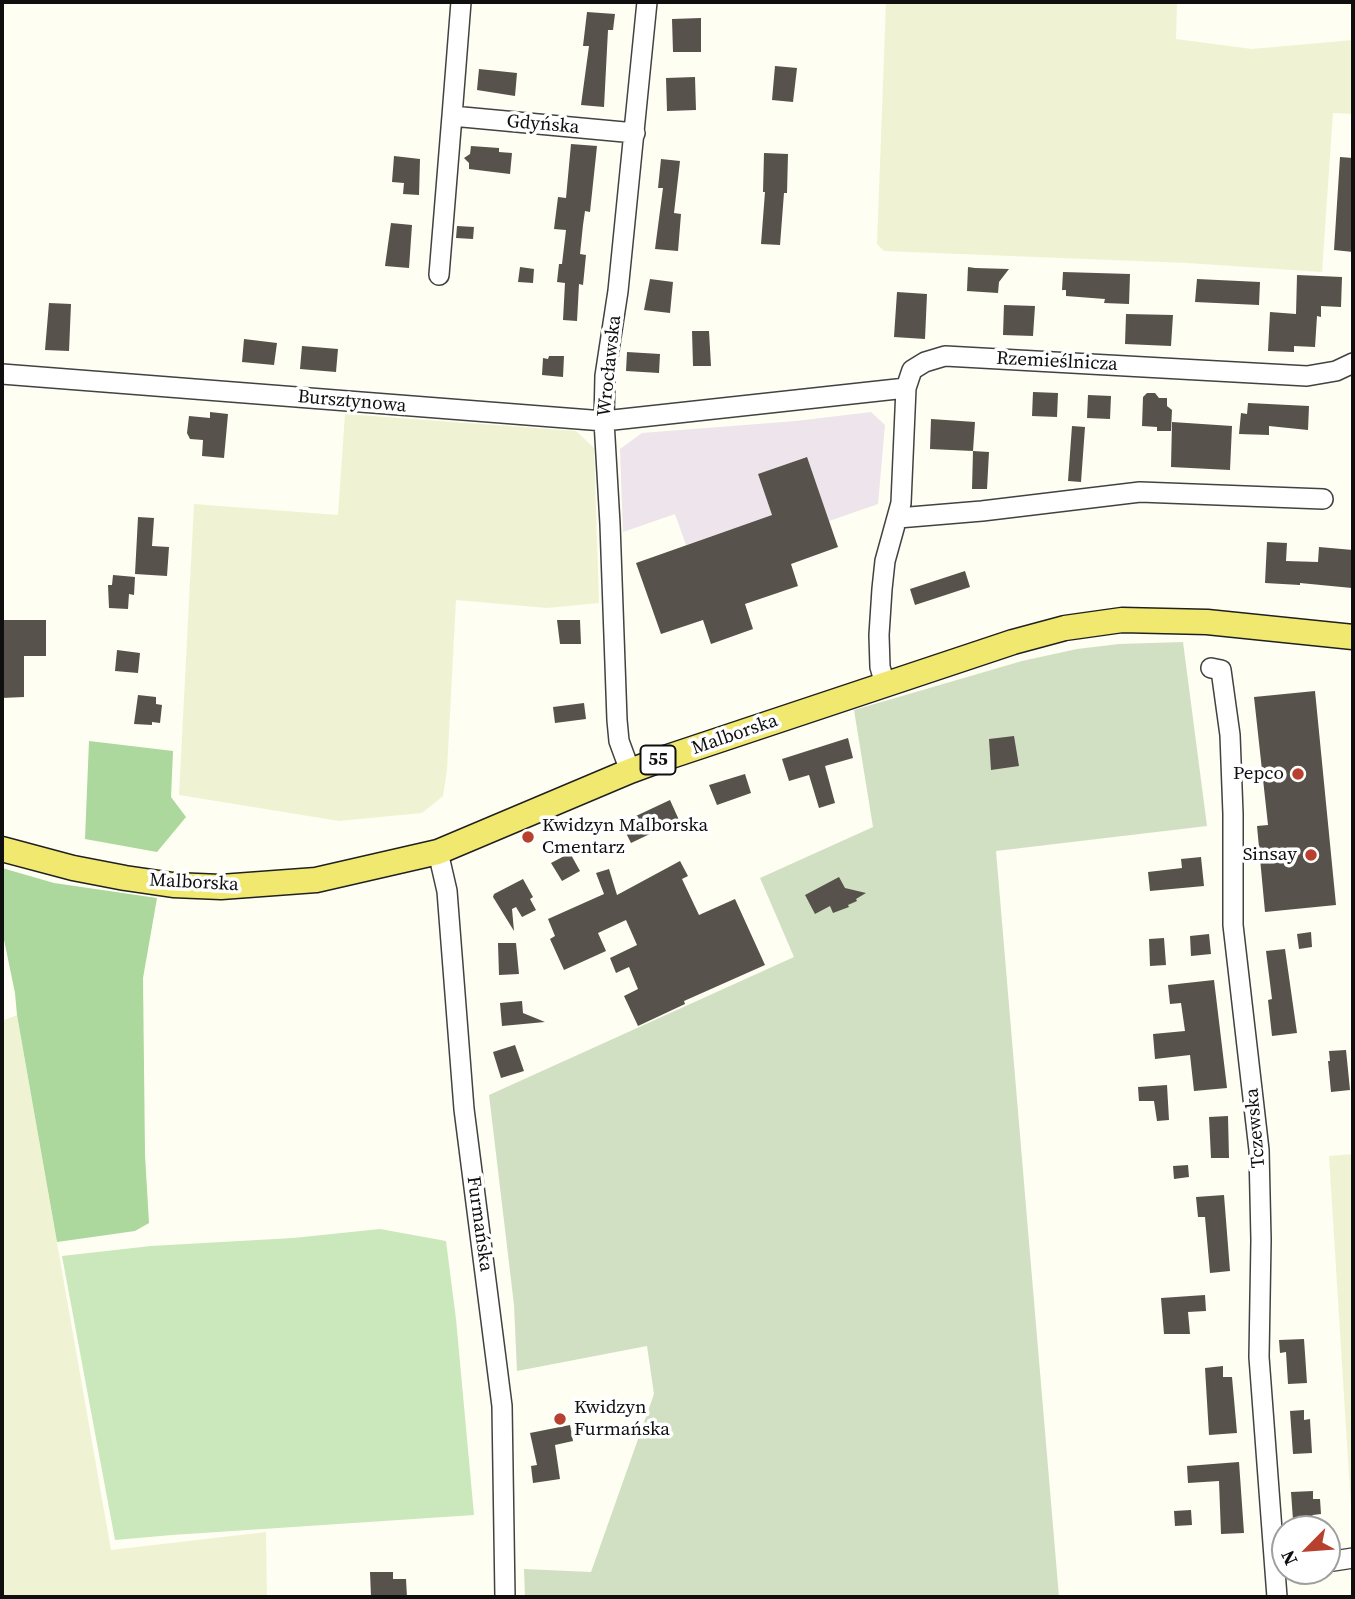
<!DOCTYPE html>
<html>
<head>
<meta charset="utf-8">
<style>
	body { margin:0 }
	#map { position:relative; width:1355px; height:1599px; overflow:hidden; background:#fefef2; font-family:"Source Serif 4",serif }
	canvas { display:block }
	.frame { position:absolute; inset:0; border:4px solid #0f0f0f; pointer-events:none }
	.north { position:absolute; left:1271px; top:1515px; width:70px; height:70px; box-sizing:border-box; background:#fff; border:2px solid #9f9f9f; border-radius:50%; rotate:245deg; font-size:19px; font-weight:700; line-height:28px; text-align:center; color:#0f0f0f }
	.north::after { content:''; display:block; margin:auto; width:24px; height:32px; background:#b8402e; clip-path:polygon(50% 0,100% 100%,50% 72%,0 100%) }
</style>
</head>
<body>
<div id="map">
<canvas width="1355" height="1599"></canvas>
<div class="frame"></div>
<div class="north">N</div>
</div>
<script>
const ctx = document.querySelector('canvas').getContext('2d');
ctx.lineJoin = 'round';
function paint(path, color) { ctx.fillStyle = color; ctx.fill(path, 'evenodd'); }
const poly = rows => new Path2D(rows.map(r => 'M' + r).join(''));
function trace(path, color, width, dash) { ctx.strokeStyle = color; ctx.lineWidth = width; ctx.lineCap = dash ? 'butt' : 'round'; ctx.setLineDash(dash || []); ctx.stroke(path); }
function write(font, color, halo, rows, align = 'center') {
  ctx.font = font + ' "Source Serif 4",serif'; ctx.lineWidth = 7; ctx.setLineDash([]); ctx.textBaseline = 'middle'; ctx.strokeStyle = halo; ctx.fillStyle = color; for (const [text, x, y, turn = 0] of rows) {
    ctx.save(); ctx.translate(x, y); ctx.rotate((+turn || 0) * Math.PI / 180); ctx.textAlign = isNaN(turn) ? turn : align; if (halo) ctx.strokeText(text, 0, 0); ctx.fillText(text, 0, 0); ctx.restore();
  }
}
paint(poly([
	[871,412,885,425,878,504,829,521,806,457,758,474,772,515,686,545,675,514,623,532,620,449,642,433,796,421]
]), '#ede4ec');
paint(poly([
	[886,2,1177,2,1176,39,1252,49,1353,40,1353,114,1333,113,1322,272,1187,263,884,251,877,244],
	[345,414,576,431,594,448,599,603,547,608,456,600,447,770,443,796,422,813,339,821,179,795,194,504,338,515],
	[17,1015,111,1550,266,1532,267,1597,2,1597,2,1021],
	[1353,1154,1353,1508,1351,1508,1329,1156]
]), '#f0f3d3');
paint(poly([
	[380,1229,446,1241,456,1319,474,1515,172,1535,115,1540,62,1256,151,1246,293,1238]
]), '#cbe7bc');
paint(poly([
	[89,741,173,751,171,797,186,817,157,852,85,839],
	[2,868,54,883,157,898,143,978,145,1155,149,1223,135,1231,57,1242,17,1015,15,993,2,930]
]), '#acd79d');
paint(poly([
	[1183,642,1207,826,996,851,1059,1597,525,1597,524,1569,591,1572,654,1394,647,1346,517,1371,514,1305,489,1095,794,957,760,878,873,827,854,710,1022,661,1077,649,1119,644]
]), '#d1e0c3');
paint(poly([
	[587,12,615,14,613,30,608,30,604,107,581,105,589,46,583,46],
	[701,18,701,52,673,52,672,19],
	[775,66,797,68,793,102,772,100],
	[479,69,517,73,515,96,477,90],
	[695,77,696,110,667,111,666,78],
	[571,144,597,146,590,212,585,211,583,225,580,254,586,255,583,285,579,284,577,321,563,320,565,283,557,282,559,264,562,264,566,230,554,229,558,197,566,198],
	[471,146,499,148,499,152,512,153,510,174,469,169,469,163,464,158,470,154],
	[764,153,788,154,787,193,784,193,780,245,761,244,765,192,763,192],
	[394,156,420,159,419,195,403,194,404,183,392,182],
	[1340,157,1353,158,1353,252,1334,250],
	[661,159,680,161,674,213,681,214,678,251,655,249,663,188,658,188],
	[391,223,412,225,409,268,385,266],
	[457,226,474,227,473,239,456,238],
	[520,267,534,269,533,283,518,282],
	[968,267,975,268,1009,269,999,282,998,293,967,291],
	[1063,272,1130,274,1129,304,1104,303,1105,299,1066,296,1066,290,1062,290],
	[1297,275,1342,277,1341,307,1321,306,1321,317,1317,316,1315,347,1294,346,1294,352,1268,351,1270,312,1296,314],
	[650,279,673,282,670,313,644,310],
	[1197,279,1260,282,1259,305,1195,302],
	[897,292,927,294,925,339,894,337],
	[49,303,71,304,69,351,45,350],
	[1004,305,1035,306,1033,336,1003,335],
	[1126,314,1173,315,1171,346,1125,344],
	[692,331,709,331,711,366,693,366],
	[244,339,277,343,274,365,242,362],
	[302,346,338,349,336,372,300,369],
	[627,352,660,354,659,373,626,371],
	[549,356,564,356,563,377,542,375,543,358,548,359],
	[1033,392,1058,393,1057,417,1032,416],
	[1147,393,1155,393,1159,398,1167,398,1167,406,1172,410,1171,431,1157,431,1157,427,1142,426,1143,397],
	[1088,395,1111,396,1110,419,1087,418],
	[1248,403,1309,406,1308,430,1269,426,1269,435,1239,434,1241,413,1247,414],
	[210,412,228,414,224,458,202,456,203,440,190,439,187,433,189,416,210,418],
	[931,419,975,422,973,451,930,449],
	[1172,422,1232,426,1230,470,1171,467],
	[1072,426,1085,427,1081,482,1068,481],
	[973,451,989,452,987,489,972,489],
	[807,457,838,547,791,564,798,586,745,604,753,629,711,644,703,620,661,634,636,563,772,515,758,474],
	[138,517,154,518,152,546,169,547,167,576,135,574],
	[1267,542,1287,543,1286,561,1318,562,1319,547,1353,550,1352,588,1300,583,1300,585,1265,583],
	[965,571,970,587,915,605,910,589],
	[113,575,135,577,134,595,129,594,128,609,109,608,108,585,112,585],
	[2,620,46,620,46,656,24,656,24,697,2,698],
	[557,620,580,620,581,644,560,644],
	[117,650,140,653,138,673,115,671],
	[1315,691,1336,905,1265,912,1257,826,1268,825,1254,697],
	[138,695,156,697,156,704,162,705,160,723,152,722,152,725,134,724],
	[584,703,586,719,555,723,553,707],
	[1014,736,1019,766,991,770,989,739],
	[848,738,853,758,825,766,835,803,819,808,809,775,789,781,782,759],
	[745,774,751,793,717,805,709,785],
	[670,800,679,820,631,843,621,823],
	[570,853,580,871,562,881,551,863],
	[1201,857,1204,886,1150,891,1148,872,1182,868,1181,859],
	[680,861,688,876,682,879,699,915,735,899,765,965,684,1001,685,1004,638,1026,624,996,638,989,629,967,616,973,610,958,637,945,626,920,598,933,606,951,564,970,550,939,555,936,548,919,604,894,596,873,609,869,617,895],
	[839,877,845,888,866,893,856,899,857,901,848,905,849,907,833,913,830,906,815,914,805,895],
	[523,879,533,897,530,899,536,910,522,917,516,907,512,909,514,931,493,897,494,894],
	[1311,932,1312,947,1299,949,1297,934],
	[1209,934,1211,954,1191,956,1190,936],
	[1164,938,1166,965,1150,966,1149,939],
	[498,943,516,943,519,974,499,975],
	[1285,949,1297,1033,1272,1036,1268,1000,1272,999,1266,951],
	[1214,980,1227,1088,1194,1091,1190,1055,1155,1059,1153,1034,1185,1031,1181,1003,1170,1004,1168,985],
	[522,1001,523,1013,545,1022,502,1026,500,1003],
	[515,1045,524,1071,501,1078,493,1052],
	[1346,1050,1350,1090,1331,1092,1328,1061,1330,1061,1329,1051],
	[1167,1085,1169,1120,1157,1121,1154,1101,1139,1101,1138,1087],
	[1228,1116,1229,1158,1211,1158,1209,1117],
	[1188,1165,1189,1177,1174,1179,1173,1166],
	[1224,1195,1230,1271,1210,1273,1205,1217,1198,1217,1196,1197],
	[1205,1295,1206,1311,1188,1312,1190,1334,1164,1334,1161,1298],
	[1304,1339,1307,1383,1288,1384,1286,1352,1280,1353,1279,1340],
	[1223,1366,1223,1377,1232,1377,1237,1433,1209,1435,1205,1368],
	[1304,1410,1304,1420,1310,1419,1312,1453,1293,1454,1290,1411],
	[570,1425,573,1441,555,1445,560,1479,533,1483,531,1466,537,1465,530,1433],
	[1239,1462,1244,1533,1221,1534,1219,1481,1188,1483,1187,1466],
	[1313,1491,1313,1499,1320,1499,1321,1514,1313,1515,1305,1523,1301,1519,1293,1520,1291,1492],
	[1191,1510,1192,1525,1175,1526,1174,1511],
	[370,1572,393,1572,393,1579,406,1579,407,1597,371,1597]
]), '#57524c');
const minor = poly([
	[452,116,461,2],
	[439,275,452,116,635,133],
	[2,374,604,421,906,388],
	[898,518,982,511,1140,492,1323,499],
	[1211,668,1221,670,1230,735,1233,814,1233,925,1259,1150,1261,1240,1259,1357,1277,1597],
	[885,684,880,667,879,635,882,589,885,561,901,503,906,388,912,370,925,362,945,356,1307,376,1336,371,1353,363],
	[630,771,619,741,617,720,610,524,604,421,605,376,618,291,647,2],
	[438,852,447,891,464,1109,502,1406,505,1597],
	[1327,1562,1353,1558]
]);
const major = poly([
	[2,849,73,868,125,878,173,885,221,887,316,880,438,852,630,771,668,757,1013,642,1065,628,1122,620,1207,622,1353,637]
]);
trace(minor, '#424242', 22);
trace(major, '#202020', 27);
trace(minor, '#fff', 19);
trace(major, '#f1e96f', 24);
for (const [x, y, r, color] of [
	[1298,774,7,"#b8402e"],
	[528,837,7,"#b8402e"],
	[1311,855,7,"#b8402e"],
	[560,1419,7,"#b8402e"]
]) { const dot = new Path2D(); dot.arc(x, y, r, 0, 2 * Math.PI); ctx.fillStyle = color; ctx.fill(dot); trace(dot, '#fff', 2.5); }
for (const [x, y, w] of [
	[658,760,35]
]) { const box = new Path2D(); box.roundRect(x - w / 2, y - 14.5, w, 29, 5); ctx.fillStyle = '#fff'; ctx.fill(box); trace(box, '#0f0f0f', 2); }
write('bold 18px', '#0f0f0f', null, [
	["55",658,760]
]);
write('19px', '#0f0f0f', '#fff', [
	["Gdyńska",543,125,5],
	["Rzemieślnicza",1057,362,3],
	["Wrocławska",610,366,-84],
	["Bursztynowa",352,402,5],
	["Malborska",735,735,-19],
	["Malborska",194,883,3],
	["Tczewska",1256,1128,-95],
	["Furmańska",479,1224,82]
]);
write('19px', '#0f0f0f', '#fff', [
	["Pepco",1284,774],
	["Kwidzyn Malborska",542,826,"left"],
	["Cmentarz",542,848,"left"],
	["Sinsay",1297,855],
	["Kwidzyn",574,1408,"left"],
	["Furmańska",574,1430,"left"]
], 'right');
</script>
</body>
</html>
